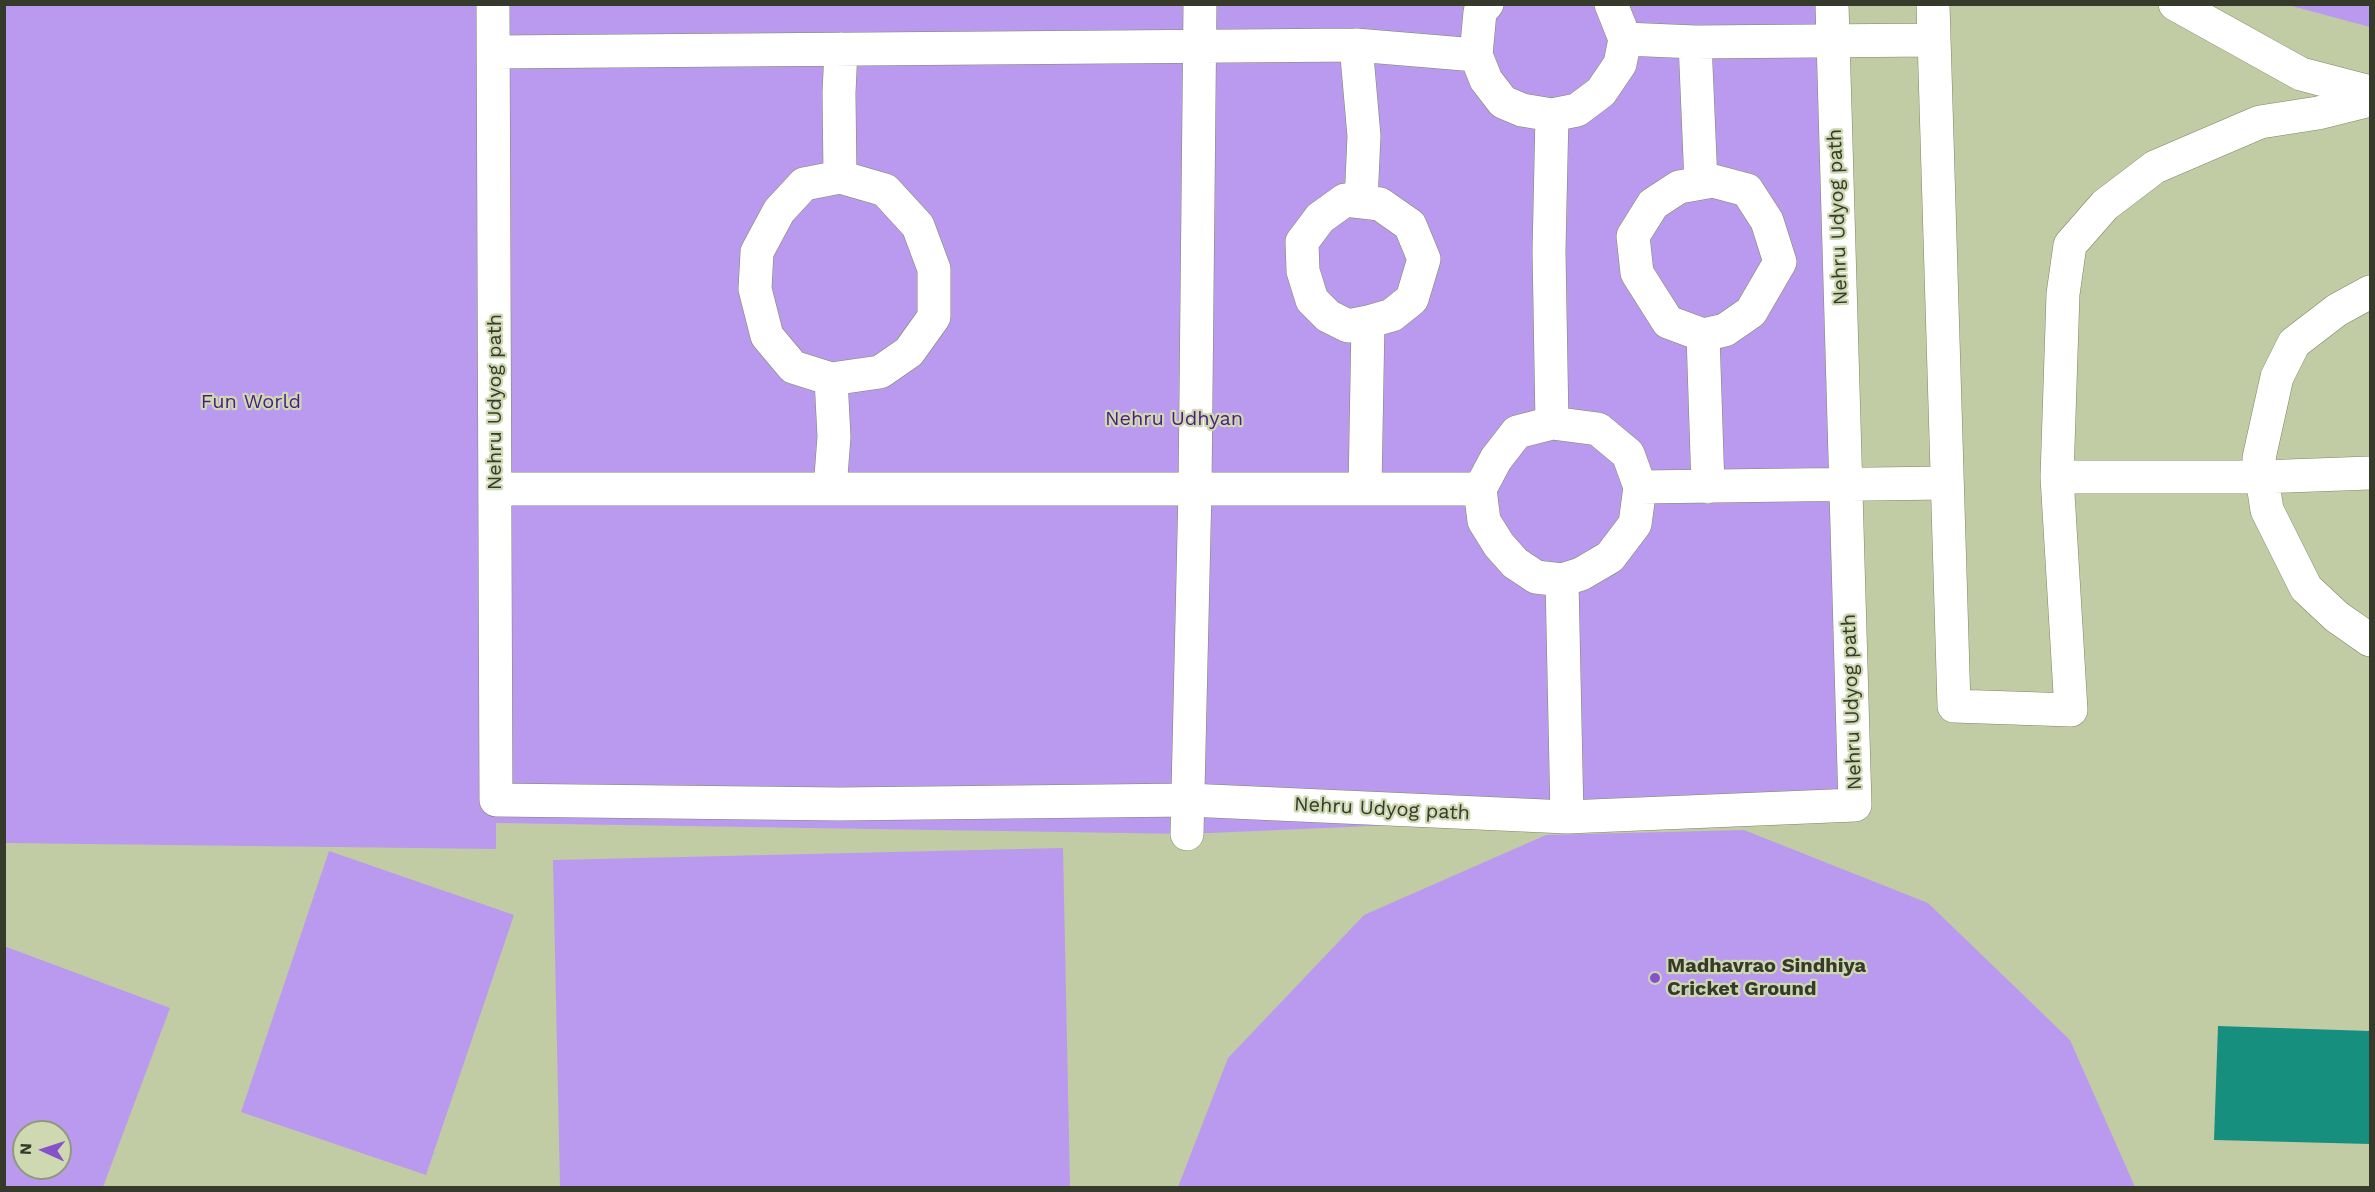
<!DOCTYPE html>
<html>
<head>
<meta charset="utf-8">
<style>
	body { margin:0 }
	#map { position:relative; width:2375px; height:1192px; overflow:hidden; background:#c1cca5; font-family:"Work Sans",sans-serif }
	canvas { display:block }
	.frame { position:absolute; inset:0; border:6px solid #363a2b; pointer-events:none }
	.north { position:absolute; left:12px; top:1120px; width:60px; height:60px; box-sizing:border-box; background:#ced9b2; border:2px solid #91997c; border-radius:50%; rotate:273deg; font-size:16px; font-weight:700; line-height:24px; text-align:center; color:#363a2b }
	.north::after { content:''; display:block; margin:auto; width:21px; height:27px; background:#8651c9; clip-path:polygon(50% 0,100% 100%,50% 72%,0 100%) }
</style>
</head>
<body>
<div id="map">
<canvas width="2375" height="1192"></canvas>
<div class="frame"></div>
<div class="north">N</div>
</div>
<script>
const ctx = document.querySelector('canvas').getContext('2d');
ctx.lineJoin = 'round';
function paint(path, color) { ctx.fillStyle = color; ctx.fill(path, 'evenodd'); }
const poly = rows => new Path2D(rows.map(r => 'M' + r).join(''));
function trace(path, color, width, dash) { ctx.strokeStyle = color; ctx.lineWidth = width; ctx.lineCap = dash ? 'butt' : 'round'; ctx.setLineDash(dash || []); ctx.stroke(path); }
function write(font, color, halo, rows, align = 'center') {
  ctx.font = font + ' "Work Sans",sans-serif'; ctx.lineWidth = 4.5; ctx.setLineDash([]); ctx.textBaseline = 'middle'; ctx.strokeStyle = halo; ctx.fillStyle = color; for (const [text, x, y, turn = 0] of rows) {
    ctx.save(); ctx.translate(x, y); ctx.rotate((+turn || 0) * Math.PI / 180); ctx.textAlign = isNaN(turn) ? turn : align; if (halo) ctx.strokeText(text, 0, 0); ctx.fillText(text, 0, 0); ctx.restore();
  }
}
paint(poly([
	[5,5,1832,5,1855,805,1187,834,496,823,496,849,5,843],
	[2288,5,2370,5,2370,27],
	[1744,830,1928,903,2070,1040,2135,1187,1178,1187,1228,1058,1364,915,1546,835],
	[1063,848,1070,1187,560,1187,553,860],
	[329,851,514,915,426,1175,241,1112],
	[4,946,170,1008,103,1187,5,1187],
	[24,1132,60,1132,60,1168,24,1168]
]), '#ba9aee');
paint(poly([
	[2218,1026,2370,1031,2370,1144,2214,1140]
]), '#178f7f');
const minor = poly([
	[493,4,496,800,839,804,1188,800,1567,817,1855,805,1832,4],
	[1487,4,1480,12,1476,55,1486,80,1503,102,1522,110,1552,115,1577,110,1601,92,1620,64,1625,39,1611,4],
	[1933,4,1954,706,2071,710,2057,477,2063,294,2070,245,2105,205,2155,167,2260,122,2318,113,2370,100],
	[2175,4,2301,74,2370,92],
	[1625,39,1695,42,1934,40],
	[1695,42,1701,183],
	[1356,45,1364,136,1361,202],
	[494,52,1356,45,1476,55],
	[1552,115,1549,251,1552,423],
	[840,177,839,93,841,49],
	[2370,292,2337,310,2294,343,2277,377,2259,458,2267,510,2306,588,2337,617,2370,640],
	[1703,335,1668,322,1637,273,1633,236,1653,204,1679,187,1713,181,1747,190,1767,221,1780,262,1751,312,1725,330,1703,335,1708,487],
	[2057,477,2260,477,2370,473],
	[1640,487,1947,483],
	[495,489,1480,489],
	[830,489,834,437,831,379,793,367,767,336,755,289,757,252,779,211,804,184,840,177,885,190,918,226,934,269,934,317,909,352,880,372,831,379],
	[1365,489,1368,322,1348,326,1328,316,1312,300,1303,271,1302,242,1320,218,1345,200,1380,204,1410,225,1424,259,1412,299,1392,315,1368,322],
	[1562,580,1581,574,1610,557,1635,524,1640,487,1628,454,1598,429,1552,423,1517,432,1496,459,1480,489,1484,521,1499,545,1515,563,1536,577,1562,580,1567,817],
	[1187,834,1195,490,1200,4]
]);
trace(minor, '#7c8762', 34);
trace(minor, '#fff', 33);
for (const [x, y, r, color] of [
	[1655,978,6,"#8651c9"]
]) { const dot = new Path2D(); dot.arc(x, y, r, 0, 2 * Math.PI); ctx.fillStyle = color; ctx.fill(dot); trace(dot, '#ced9b2', 2); }
write('20px', '#363a2b', '#ced9b2', [
	["Nehru Udyog path",1838,217,-92],
	["Nehru Udyog path",495,402,-90],
	["Nehru Udyog path",1852,702,-92],
	["Nehru Udyog path",1382,809,3]
]);
write('20px', '#4d1c81', '#ced9b2', [
	["Fun World",251,402],
	["Nehru Udhyan",1174,419]
]);
write('bold 20px', '#363a2b', '#ced9b2', [
	["Madhavrao Sindhiya",1667,966],
	["Cricket Ground",1667,989]
], 'left');
</script>
</body>
</html>
